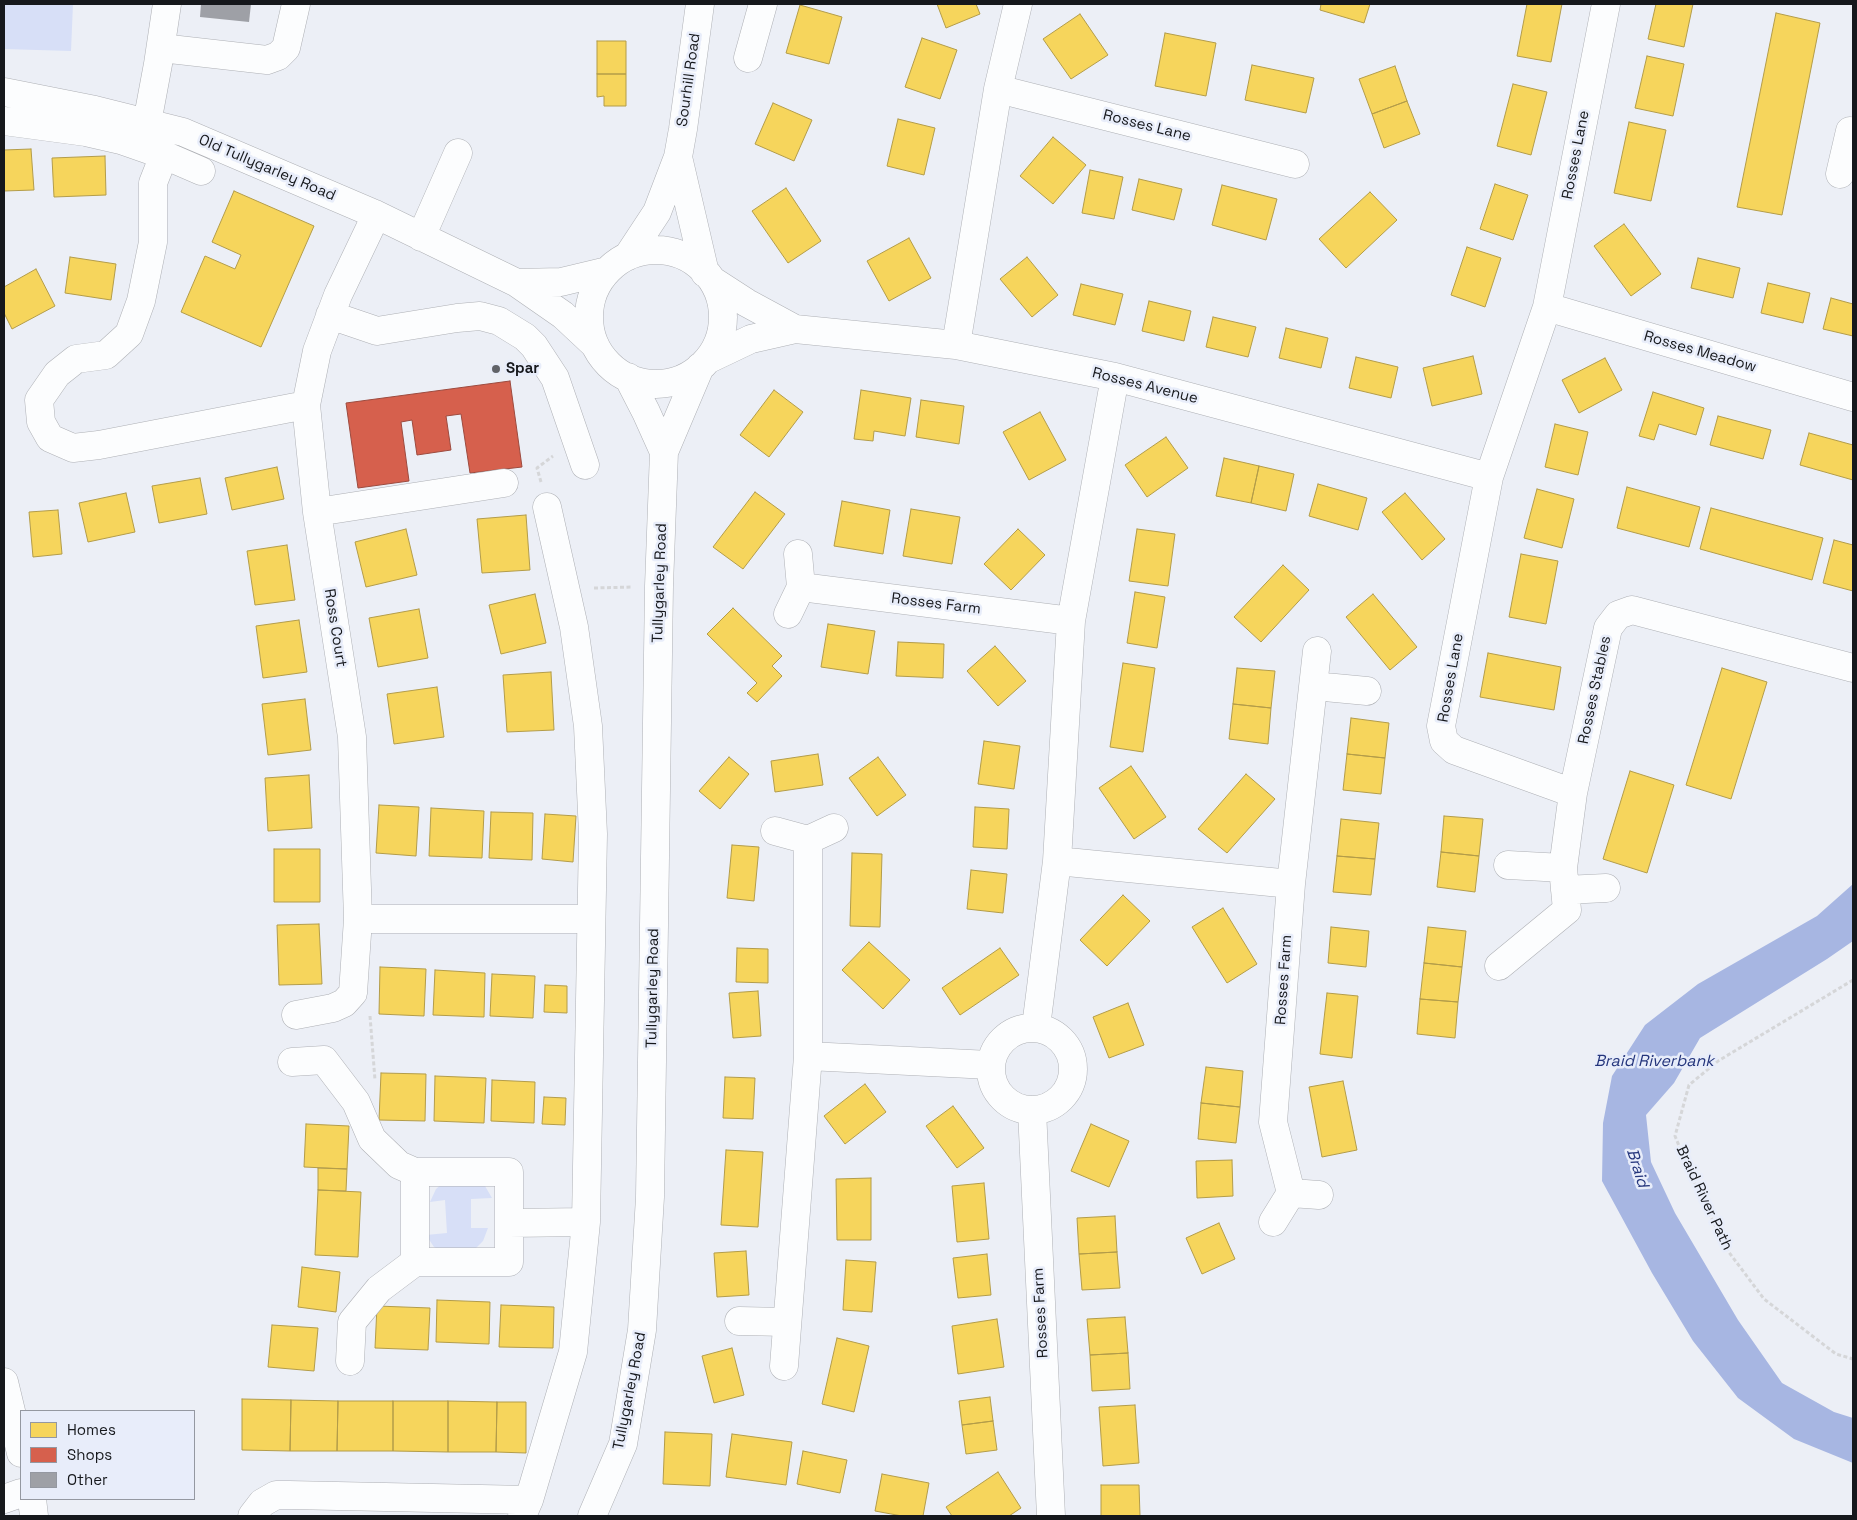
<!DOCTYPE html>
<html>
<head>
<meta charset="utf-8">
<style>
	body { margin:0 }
	#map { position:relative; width:1857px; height:1520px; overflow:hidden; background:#eceff6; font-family:"Space Grotesk",sans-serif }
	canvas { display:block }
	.frame { position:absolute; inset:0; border:5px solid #16181c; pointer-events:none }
	.legend { position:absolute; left:20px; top:1410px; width:175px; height:90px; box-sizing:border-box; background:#e8edfa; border:1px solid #9498a1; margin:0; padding:6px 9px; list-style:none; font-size:15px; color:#16181c }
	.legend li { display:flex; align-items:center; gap:10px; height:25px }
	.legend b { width:25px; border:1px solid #9498a1 }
</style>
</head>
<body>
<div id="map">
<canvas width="1857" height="1520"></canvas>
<div class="frame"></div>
<ul class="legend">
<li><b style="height:14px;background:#f6d55c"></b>Homes</li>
<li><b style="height:14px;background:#d6604d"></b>Shops</li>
<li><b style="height:14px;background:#9ea0a6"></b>Other</li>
</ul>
</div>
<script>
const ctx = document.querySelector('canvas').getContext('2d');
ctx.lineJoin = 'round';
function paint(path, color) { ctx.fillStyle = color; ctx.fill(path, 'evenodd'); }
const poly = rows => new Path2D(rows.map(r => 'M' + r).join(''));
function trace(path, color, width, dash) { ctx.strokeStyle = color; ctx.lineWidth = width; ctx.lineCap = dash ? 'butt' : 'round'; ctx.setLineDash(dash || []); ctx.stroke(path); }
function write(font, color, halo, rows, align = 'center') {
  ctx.font = font + ' "Space Grotesk",sans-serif'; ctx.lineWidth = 5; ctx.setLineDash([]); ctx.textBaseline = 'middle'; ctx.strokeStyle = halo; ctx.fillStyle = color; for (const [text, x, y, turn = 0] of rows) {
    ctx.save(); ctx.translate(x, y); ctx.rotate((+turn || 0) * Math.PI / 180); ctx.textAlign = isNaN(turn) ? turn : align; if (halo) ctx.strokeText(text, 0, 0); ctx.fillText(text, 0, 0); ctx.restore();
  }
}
paint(poly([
	[4,4,73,4,71,51,4,49],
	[473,1178,485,1186,492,1198,471,1199,471,1228,488,1228,483,1241,473,1251,446,1254,434,1247,426,1235,447,1233,445,1200,430,1202,436,1189,446,1180]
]), '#d7dff7');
paint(poly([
	[1853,884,1853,941,1827,959,1700,1038,1674,1083,1646,1115,1651,1162,1675,1213,1738,1320,1782,1383,1834,1412,1853,1418,1853,1463,1794,1439,1738,1398,1693,1341,1652,1273,1602,1181,1603,1123,1612,1076,1645,1025,1698,984,1817,916]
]), '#a7b6e2');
const homes = poly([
	[937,4,976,4,980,14,946,28,937,4],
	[1321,4,1370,4,1364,23,1320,10,1321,4],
	[1527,4,1562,4,1551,62,1517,56,1527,4],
	[1656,4,1693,4,1684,47,1648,39,1656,4],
	[800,5,842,17,829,64,786,53,800,5],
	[1776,13,1820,23,1782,215,1737,207,1776,13],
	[1080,14,1108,55,1071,79,1043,39,1080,14],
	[1165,33,1216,43,1206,96,1155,86,1165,33],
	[922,38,957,50,940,99,905,87,922,38],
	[597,41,626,41,626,74,597,74,597,41],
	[1647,56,1684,64,1673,116,1635,108,1647,56],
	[1252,65,1314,78,1306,113,1245,100,1252,65],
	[1395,66,1407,101,1372,114,1359,79,1395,66],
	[597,74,626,74,626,106,604,106,604,96,597,97,597,74],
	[1513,84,1547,92,1531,155,1497,146,1513,84],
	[1407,101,1420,134,1384,148,1372,114,1407,101],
	[773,103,812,120,794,161,755,144,773,103],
	[898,119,935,128,924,175,887,166,898,119],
	[1629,122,1666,130,1651,201,1614,193,1629,122],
	[1053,137,1086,165,1053,204,1020,176,1053,137],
	[31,149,34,190,4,191,4,150,31,149],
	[105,156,106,195,54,197,52,158,105,156],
	[1090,170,1123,177,1114,219,1082,213,1090,170],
	[1139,179,1182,189,1174,220,1132,210,1139,179],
	[1495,184,1528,195,1513,240,1480,229,1495,184],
	[1222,185,1277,199,1266,240,1212,225,1222,185],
	[786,188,821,241,788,263,752,211,786,188],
	[234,191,314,226,261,347,181,312,205,256,235,269,241,255,212,242,234,191],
	[1370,192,1397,220,1346,268,1319,239,1370,192],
	[1624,224,1661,274,1631,296,1594,246,1624,224],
	[909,238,931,278,889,301,867,261,909,238],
	[1467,247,1501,258,1485,307,1451,295,1467,247],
	[70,257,116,264,111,300,65,293,70,257],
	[1027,257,1058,295,1032,317,1000,279,1027,257],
	[1698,258,1740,268,1733,298,1691,288,1698,258],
	[36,269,55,306,12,329,4,313,4,287,36,269],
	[1768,283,1810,293,1803,323,1761,313,1768,283],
	[1081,284,1123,294,1115,325,1073,315,1081,284],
	[1831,298,1853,304,1853,336,1823,329,1831,298],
	[1149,301,1191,311,1184,341,1142,331,1149,301],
	[1213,317,1256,327,1248,357,1206,347,1213,317],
	[1286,328,1328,338,1321,368,1279,358,1286,328],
	[1473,356,1482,394,1432,406,1423,368,1473,356],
	[1356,357,1398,367,1391,398,1349,388,1356,357],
	[1605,358,1622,390,1579,413,1562,380,1605,358],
	[774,390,803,412,769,457,740,435,774,390],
	[861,390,911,398,905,436,874,431,873,441,854,439,861,390],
	[1653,392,1704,408,1696,435,1659,424,1654,440,1639,436,1653,392],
	[921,400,964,406,959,444,916,437,921,400],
	[1040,412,1066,460,1029,480,1003,432,1040,412],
	[1718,416,1771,430,1763,459,1710,445,1718,416],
	[1555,424,1588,432,1578,475,1545,467,1555,424],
	[1809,433,1853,445,1853,480,1800,465,1809,433],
	[1166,437,1188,468,1147,497,1125,465,1166,437],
	[1224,458,1259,466,1251,503,1216,496,1224,458],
	[1259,466,1294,474,1286,511,1251,503,1259,466],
	[277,467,284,499,232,510,225,478,277,467],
	[200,478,207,514,159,523,152,486,200,478],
	[1318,484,1367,498,1358,530,1309,516,1318,484],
	[1627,487,1700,507,1689,547,1617,528,1627,487],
	[1537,489,1574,499,1562,548,1524,538,1537,489],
	[755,492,785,514,743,569,713,547,755,492],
	[126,493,135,532,88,542,79,503,126,493],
	[1405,493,1445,539,1422,560,1382,512,1405,493],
	[842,501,890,510,883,554,834,546,842,501],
	[1711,508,1823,538,1812,580,1700,549,1711,508],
	[911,509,960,517,952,564,903,556,911,509],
	[58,510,62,554,33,557,29,512,58,510],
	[526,515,530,570,482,573,477,519,526,515],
	[406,529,417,575,366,587,355,542,406,529],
	[1018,529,1045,555,1011,590,984,564,1018,529],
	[1137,529,1175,534,1168,586,1129,581,1137,529],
	[1834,540,1853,545,1853,591,1823,583,1834,540],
	[287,545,295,600,255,605,247,551,287,545],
	[1521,554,1558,561,1546,624,1509,617,1521,554],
	[1283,565,1309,590,1261,642,1234,617,1283,565],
	[1135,592,1165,597,1157,648,1127,643,1135,592],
	[535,594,546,643,501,654,489,605,535,594],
	[1373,594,1417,647,1390,670,1346,617,1373,594],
	[733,608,782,656,772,666,782,676,757,702,747,693,757,683,707,634,733,608],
	[419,609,428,658,378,667,369,618,419,609],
	[299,620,307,672,263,678,256,626,299,620],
	[828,624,875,631,868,674,821,667,828,624],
	[898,642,944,644,943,678,896,676,898,642],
	[995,646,1026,681,998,706,967,671,995,646],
	[1488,653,1561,667,1554,710,1480,697,1488,653],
	[1123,663,1155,668,1143,752,1110,747,1123,663],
	[1237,668,1275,671,1271,708,1233,704,1237,668],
	[1722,668,1767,682,1731,799,1686,785,1722,668],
	[551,672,554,730,507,732,503,675,551,672],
	[437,687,444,737,394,744,387,694,437,687],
	[305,699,311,750,268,755,262,704,305,699],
	[1233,704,1271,708,1268,744,1229,739,1233,704],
	[1351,718,1389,723,1385,758,1347,754,1351,718],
	[984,741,1020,746,1014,789,978,784,984,741],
	[818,754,823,785,775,792,771,761,818,754],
	[1347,754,1385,758,1381,794,1343,790,1347,754],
	[729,757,749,774,720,809,699,791,729,757],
	[878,757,906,795,877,816,849,778,878,757],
	[1131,766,1166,817,1134,839,1099,788,1131,766],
	[1630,771,1674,785,1647,873,1603,859,1630,771],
	[1246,774,1275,799,1227,853,1198,829,1246,774],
	[309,775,312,828,268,831,265,778,309,775],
	[379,805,419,807,416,856,376,853,379,805],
	[975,807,1009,809,1007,849,973,847,975,807],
	[431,808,484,811,482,858,429,856,431,808],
	[491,812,533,813,532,860,489,858,491,812],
	[545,814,576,816,573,862,542,859,545,814],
	[1444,816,1483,819,1479,856,1441,852,1444,816],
	[1341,819,1379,823,1375,859,1337,856,1341,819],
	[732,845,759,847,754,901,727,898,732,845],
	[274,849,320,849,320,902,274,902,274,849],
	[1441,852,1479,856,1475,892,1437,887,1441,852],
	[852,853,882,854,880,927,850,926,852,853],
	[1337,856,1375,859,1371,895,1333,892,1337,856],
	[971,870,1007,874,1003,913,967,909,971,870],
	[1123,895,1150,921,1107,966,1080,940,1123,895],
	[1223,908,1257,964,1227,983,1192,927,1223,908],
	[319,924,322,984,279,985,277,925,319,924],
	[1331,927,1369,931,1366,967,1328,963,1331,927],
	[1428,927,1466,931,1462,967,1424,963,1428,927],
	[869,942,910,980,883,1009,842,970,869,942],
	[737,948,768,949,768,983,736,982,737,948],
	[1000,948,1019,975,960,1015,942,988,1000,948],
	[1424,963,1462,967,1458,1002,1420,999,1424,963],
	[380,967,426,969,424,1016,379,1014,380,967],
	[435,970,485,973,484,1017,433,1015,435,970],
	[492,974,535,976,533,1018,490,1016,492,974],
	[545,985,567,986,567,1013,544,1012,545,985],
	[758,991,761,1036,733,1038,729,993,758,991],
	[1327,993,1358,996,1352,1058,1320,1054,1327,993],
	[1420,999,1458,1002,1455,1038,1417,1034,1420,999],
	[1128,1003,1144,1045,1109,1058,1093,1017,1128,1003],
	[1206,1067,1243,1071,1240,1107,1201,1103,1206,1067],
	[381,1073,426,1074,425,1121,379,1120,381,1073],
	[435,1076,486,1078,484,1123,434,1121,435,1076],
	[725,1077,755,1078,753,1119,723,1118,725,1077],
	[492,1080,535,1082,534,1123,491,1121,492,1080],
	[1343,1081,1357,1150,1322,1157,1309,1087,1343,1081],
	[865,1084,886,1112,845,1144,824,1116,865,1084],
	[544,1097,566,1098,565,1125,542,1124,544,1097],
	[1201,1103,1240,1107,1236,1143,1198,1139,1201,1103],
	[953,1106,984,1148,957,1168,926,1126,953,1106],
	[306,1124,349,1126,347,1169,304,1167,306,1124],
	[1091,1124,1129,1141,1109,1187,1071,1171,1091,1124],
	[726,1150,763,1152,758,1227,721,1225,726,1150],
	[1232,1160,1233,1196,1197,1198,1196,1161,1232,1160],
	[318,1168,347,1169,346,1191,318,1190,318,1168],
	[871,1178,871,1240,837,1240,836,1179,871,1178],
	[984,1183,989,1239,957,1242,952,1186,984,1183],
	[318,1190,361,1192,358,1257,315,1255,318,1190],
	[1115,1216,1117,1252,1079,1254,1077,1218,1115,1216],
	[1219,1223,1235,1259,1202,1274,1186,1238,1219,1223],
	[746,1251,749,1295,717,1297,714,1253,746,1251],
	[1117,1252,1120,1288,1082,1290,1079,1254,1117,1252],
	[987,1254,991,1295,958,1298,953,1258,987,1254],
	[846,1260,876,1262,872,1312,843,1310,846,1260],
	[302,1267,340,1272,336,1312,298,1307,302,1267],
	[437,1300,490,1302,489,1344,436,1342,437,1300],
	[501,1305,554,1307,553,1348,499,1347,501,1305],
	[377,1306,430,1308,428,1350,375,1348,377,1306],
	[1125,1317,1128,1353,1090,1355,1087,1319,1125,1317],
	[997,1319,1004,1367,958,1374,952,1326,997,1319],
	[272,1325,318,1328,314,1371,268,1367,272,1325],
	[837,1338,869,1346,854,1412,822,1404,837,1338],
	[732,1348,744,1395,714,1403,702,1356,732,1348],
	[1128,1353,1130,1389,1092,1391,1090,1355,1128,1353],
	[990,1397,993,1421,962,1425,959,1401,990,1397],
	[242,1399,291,1400,290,1451,242,1450,242,1399],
	[291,1400,338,1401,337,1451,290,1451,291,1400],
	[338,1401,393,1401,393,1451,337,1451,338,1401],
	[393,1401,448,1401,448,1452,393,1451,393,1401],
	[448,1401,497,1402,496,1452,448,1452,448,1401],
	[497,1402,526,1402,526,1453,496,1452,497,1402],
	[1135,1405,1139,1463,1103,1466,1099,1407,1135,1405],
	[993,1421,997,1450,966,1454,962,1425,993,1421],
	[665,1432,712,1434,710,1486,663,1484,665,1432],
	[732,1434,792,1442,786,1485,726,1477,732,1434],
	[803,1451,847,1460,840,1493,797,1484,803,1451],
	[998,1472,1021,1508,1009,1516,952,1516,946,1507,998,1472],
	[882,1474,929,1483,923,1516,902,1516,875,1511,882,1474],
	[1101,1485,1139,1485,1140,1516,1101,1516,1101,1485]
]);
paint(homes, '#f6d55c');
trace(homes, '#b39c49', 1);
const shops = poly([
	[510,381,522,467,470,473,461,414,446,416,451,450,417,455,412,420,401,422,409,481,358,488,346,403,510,381]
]);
paint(shops, '#d6604d');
trace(shops, '#9c4a3e', 1);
paint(poly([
	[201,4,251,4,249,22,200,17]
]), '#9ea0a6');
const minor = poly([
	[161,48,267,60,278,56,286,48,296,4],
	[748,58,763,4],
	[998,89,1295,164],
	[4,92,95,110,183,132,375,214,517,283,563,315,594,344],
	[4,121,86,132,121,140,164,155,201,171],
	[147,123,158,64,167,4],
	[164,155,153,183,153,242,141,301,129,334,106,355,76,359,57,374,39,400,41,422,50,438,73,448,99,445,306,405],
	[678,157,705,273],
	[1840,174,1850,131,1853,132],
	[421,237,458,153],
	'589 317a67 67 0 1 1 134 0a67 67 0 1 1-134 0Z',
	[628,256,657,212,678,157,683,129,700,4],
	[713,281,747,303,795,329],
	[517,283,561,282,607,271],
	[1547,307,1853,397],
	[330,315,377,331,457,318,480,316,499,321,525,337,534,346,555,378,585,465],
	[956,345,998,89,1018,4],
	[709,359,751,339,795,329,956,345,1115,377,1489,477],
	[628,377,646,412,664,452],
	[317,512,504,483],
	[801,587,1071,621],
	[788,614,801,587,798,554],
	[1314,686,1367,691],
	[1573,793,1454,750,1444,741,1441,726,1489,477,1547,307,1606,4],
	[775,831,808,840,834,828],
	[1057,861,1291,884],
	[1508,865,1563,868],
	[1565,890,1606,888],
	[358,919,590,919],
	[1499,966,1567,910,1563,868,1573,793,1608,628,1618,615,1632,610,1853,668],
	[296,1015,333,1008,344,1003,353,993,358,919,352,737,317,512,306,405,317,351,338,295,370,228,375,214],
	[1036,1027,1057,861,1071,621,1115,377],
	'991 1069a41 41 0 1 1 82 0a41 41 0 1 1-82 0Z',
	[808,1056,990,1065],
	[292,1062,324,1060,356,1102,372,1139,399,1165,415,1172,509,1172,509,1262,415,1262,415,1172],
	[1032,1110,1051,1516],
	[1291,1193,1273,1122,1291,884,1317,651],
	[1273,1222,1291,1193,1319,1195],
	[509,1223,586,1222],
	[739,1321,786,1322],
	[350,1361,352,1322,379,1289,415,1262],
	[784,1366,808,1056,808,840],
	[4,1382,21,1453],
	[4,1499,21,1493],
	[32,1499,34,1516],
	[252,1516,262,1503,276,1495,289,1495,529,1500],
	[522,1516,529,1500,573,1352,586,1222,593,834,588,726,574,627,547,507],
	[592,1516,623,1444,642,1330,650,1197,659,586,664,452,700,367]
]);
trace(minor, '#aeb0b5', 29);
trace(poly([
	[541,482,537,468,553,456],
	[594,588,632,587],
	[1853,980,1718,1061,1689,1085,1675,1136,1696,1187,1728,1251,1764,1299,1836,1354,1853,1359],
	[370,1016,375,1080]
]), '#d5d6d8', 3, [4, 2.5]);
trace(minor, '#fcfdfe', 28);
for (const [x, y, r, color] of [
	[496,369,5,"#616368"]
]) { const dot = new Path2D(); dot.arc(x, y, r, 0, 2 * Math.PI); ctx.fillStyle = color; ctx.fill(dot); trace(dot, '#e8edfa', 2); }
write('15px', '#16181c', '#e8edfa', [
	["Sourhill Road",689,80,-82],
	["Rosses Lane",1147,126,14],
	["Rosses Lane",1576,155,-79],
	["Old Tullygarley Road",267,168,23],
	["Rosses Meadow",1700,352,16],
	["Rosses Avenue",1145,386,14],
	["Tullygarley Road",660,583,-88],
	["Rosses Farm",936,604,7],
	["Ross Court",335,628,81],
	["Rosses Lane",1451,678,-80],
	["Rosses Stables",1595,690,-78],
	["Rosses Farm",1284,980,-86],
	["Tullygarley Road",653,988,-89],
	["Braid River Path",1704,1198,65],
	["Rosses Farm",1041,1313,-93],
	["Tullygarley Road",630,1391,-79]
]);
write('bold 15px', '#16181c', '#e8edfa', [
	["Spar",506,369]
], 'left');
write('italic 16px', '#24357c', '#e8edfa', [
	["Braid Riverbank",1654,1062],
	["Braid",1637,1168,72]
]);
</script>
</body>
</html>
